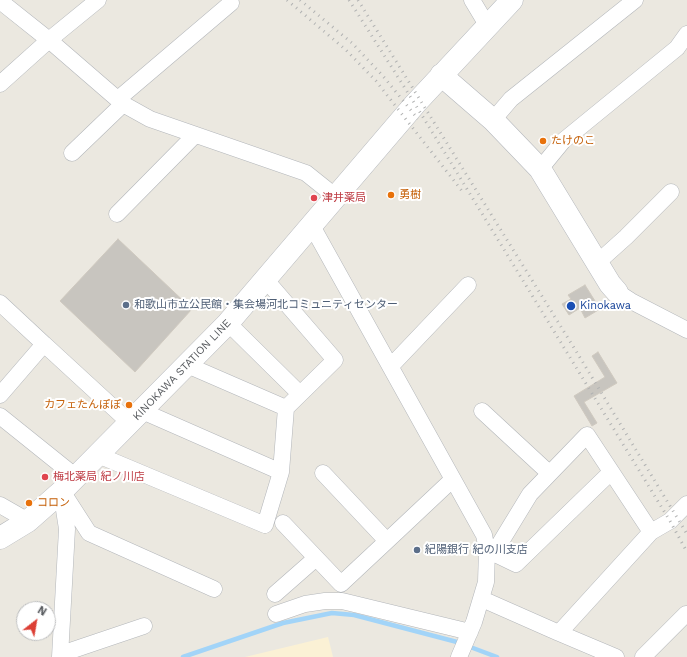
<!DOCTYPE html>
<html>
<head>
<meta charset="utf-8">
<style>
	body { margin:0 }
	#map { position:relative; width:687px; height:657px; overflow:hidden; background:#ebe8e0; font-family:"Work Sans",sans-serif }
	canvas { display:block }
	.north { position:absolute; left:16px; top:601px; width:40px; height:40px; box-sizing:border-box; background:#fff; border:1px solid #bdbebf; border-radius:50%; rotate:31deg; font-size:11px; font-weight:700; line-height:16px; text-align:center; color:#595c60 }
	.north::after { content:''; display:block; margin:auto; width:14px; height:18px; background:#dc3f35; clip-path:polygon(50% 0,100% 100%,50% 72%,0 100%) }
</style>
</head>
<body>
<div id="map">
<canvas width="687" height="657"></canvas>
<div class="north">N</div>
</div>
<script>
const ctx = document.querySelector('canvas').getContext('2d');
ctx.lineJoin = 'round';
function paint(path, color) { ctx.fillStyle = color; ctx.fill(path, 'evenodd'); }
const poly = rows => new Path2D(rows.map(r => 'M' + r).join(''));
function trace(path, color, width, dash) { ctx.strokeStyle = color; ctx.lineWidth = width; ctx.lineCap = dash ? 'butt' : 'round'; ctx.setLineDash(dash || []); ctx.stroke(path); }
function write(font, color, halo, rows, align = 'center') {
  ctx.font = font + ' "Work Sans","Noto Sans JP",sans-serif'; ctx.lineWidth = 4; ctx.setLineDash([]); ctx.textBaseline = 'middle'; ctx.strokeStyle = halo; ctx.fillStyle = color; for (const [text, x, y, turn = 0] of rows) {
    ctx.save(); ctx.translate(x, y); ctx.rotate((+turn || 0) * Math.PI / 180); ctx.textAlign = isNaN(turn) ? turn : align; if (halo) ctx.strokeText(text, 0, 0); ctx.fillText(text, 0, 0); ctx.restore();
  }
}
paint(poly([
	[328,637,333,657,245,657]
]), '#fbf1d5');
trace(poly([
	[183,657,283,623,332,613,354,615,457,642,497,657]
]), '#a2d4f8', 4.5);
const building = poly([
	[118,239,192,309,135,372,60,301,118,239],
	[585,285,600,309,585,318,580,308,569,315,562,304,571,299,568,295,585,285],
	[598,352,617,383,584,402,597,423,592,426,574,396,605,377,592,356,598,352]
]);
paint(building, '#c8c5bf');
trace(building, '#cfc9bf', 1);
const minor = poly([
	[98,0,49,40,123,104,150,119,306,173,336,197],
	[472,0,487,25],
	[0,1,49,40,0,84],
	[118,99,231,3],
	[493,120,511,99,635,0],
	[72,153,123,104],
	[540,169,563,141,677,48,687,34],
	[117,214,195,135],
	[312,226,484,535,487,550,486,582,474,622,459,657],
	[597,263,626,237,671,192],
	[617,292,631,301,687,330],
	[0,303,44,344],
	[228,323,300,394],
	[187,365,286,408,335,360,266,280],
	[391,366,468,285],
	[0,395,44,344,130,423],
	[142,411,281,472],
	[482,411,549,473],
	[0,416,76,477],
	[98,455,265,525,281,472,286,408],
	[323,473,387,541,453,479],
	[62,491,89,533,214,589],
	[0,505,28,521],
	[283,523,341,584,387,541],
	[487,550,516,564,611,472],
	[494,553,530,494,587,435,651,532],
	[275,594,316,558],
	[482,599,559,633],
	[276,614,305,604,325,601,342,601,470,632],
	[61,654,144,626],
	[60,657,67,529,62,497],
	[616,657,559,633,651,532,670,521,687,504],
	[643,657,686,614]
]);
const secondary = poly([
	[441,75,493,120,540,169,610,284,617,292],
	[0,538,28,521,62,491,228,323,415,104,512,0]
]);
trace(minor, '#b3b6ba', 17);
trace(secondary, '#b4b7bc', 23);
trace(minor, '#fff', 16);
trace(secondary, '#fff', 22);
trace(poly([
	[287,0,346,50,376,81,462,191],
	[300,0,352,43,383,76,418,119],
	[349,0,415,104,670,521,687,552],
	[358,0,576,351,687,534]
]), '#b1b2b2', 3, [1, 5]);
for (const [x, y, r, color] of [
	[543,141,4,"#e8710a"],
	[391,195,4,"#e8710a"],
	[314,198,4,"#e0444e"],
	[126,305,4,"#5c6f8a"],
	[571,306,5,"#1a4fb4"],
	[129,405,4,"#e8710a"],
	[45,477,4,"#e0444e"],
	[29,503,4,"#e8710a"],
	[417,550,4,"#5c6f8a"]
]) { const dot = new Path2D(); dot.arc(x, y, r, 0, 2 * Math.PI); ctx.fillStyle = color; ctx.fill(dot); trace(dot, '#fff', 1.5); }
write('11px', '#c56008', '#fff', [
	["たけのこ",551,141],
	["勇樹",399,195],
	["カフェたんぽぽ",121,405,"right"],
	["コロン",37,503]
], 'left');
write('11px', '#be3a42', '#fff', [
	["津井薬局",322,198],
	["梅北薬局 紀ノ川店",53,477]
], 'left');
write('11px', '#4e5e75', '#fff', [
	["和歌山市立公民館・集会場河北コミュニティセンター",134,305],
	["紀陽銀行 紀の川支店",425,550]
], 'left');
write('11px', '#164399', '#fff', [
	["Kinokawa",580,306]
], 'left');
write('11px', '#595c60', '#fff', [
	["KINOKAWA STATION LINE",182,370,-46]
]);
</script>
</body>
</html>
